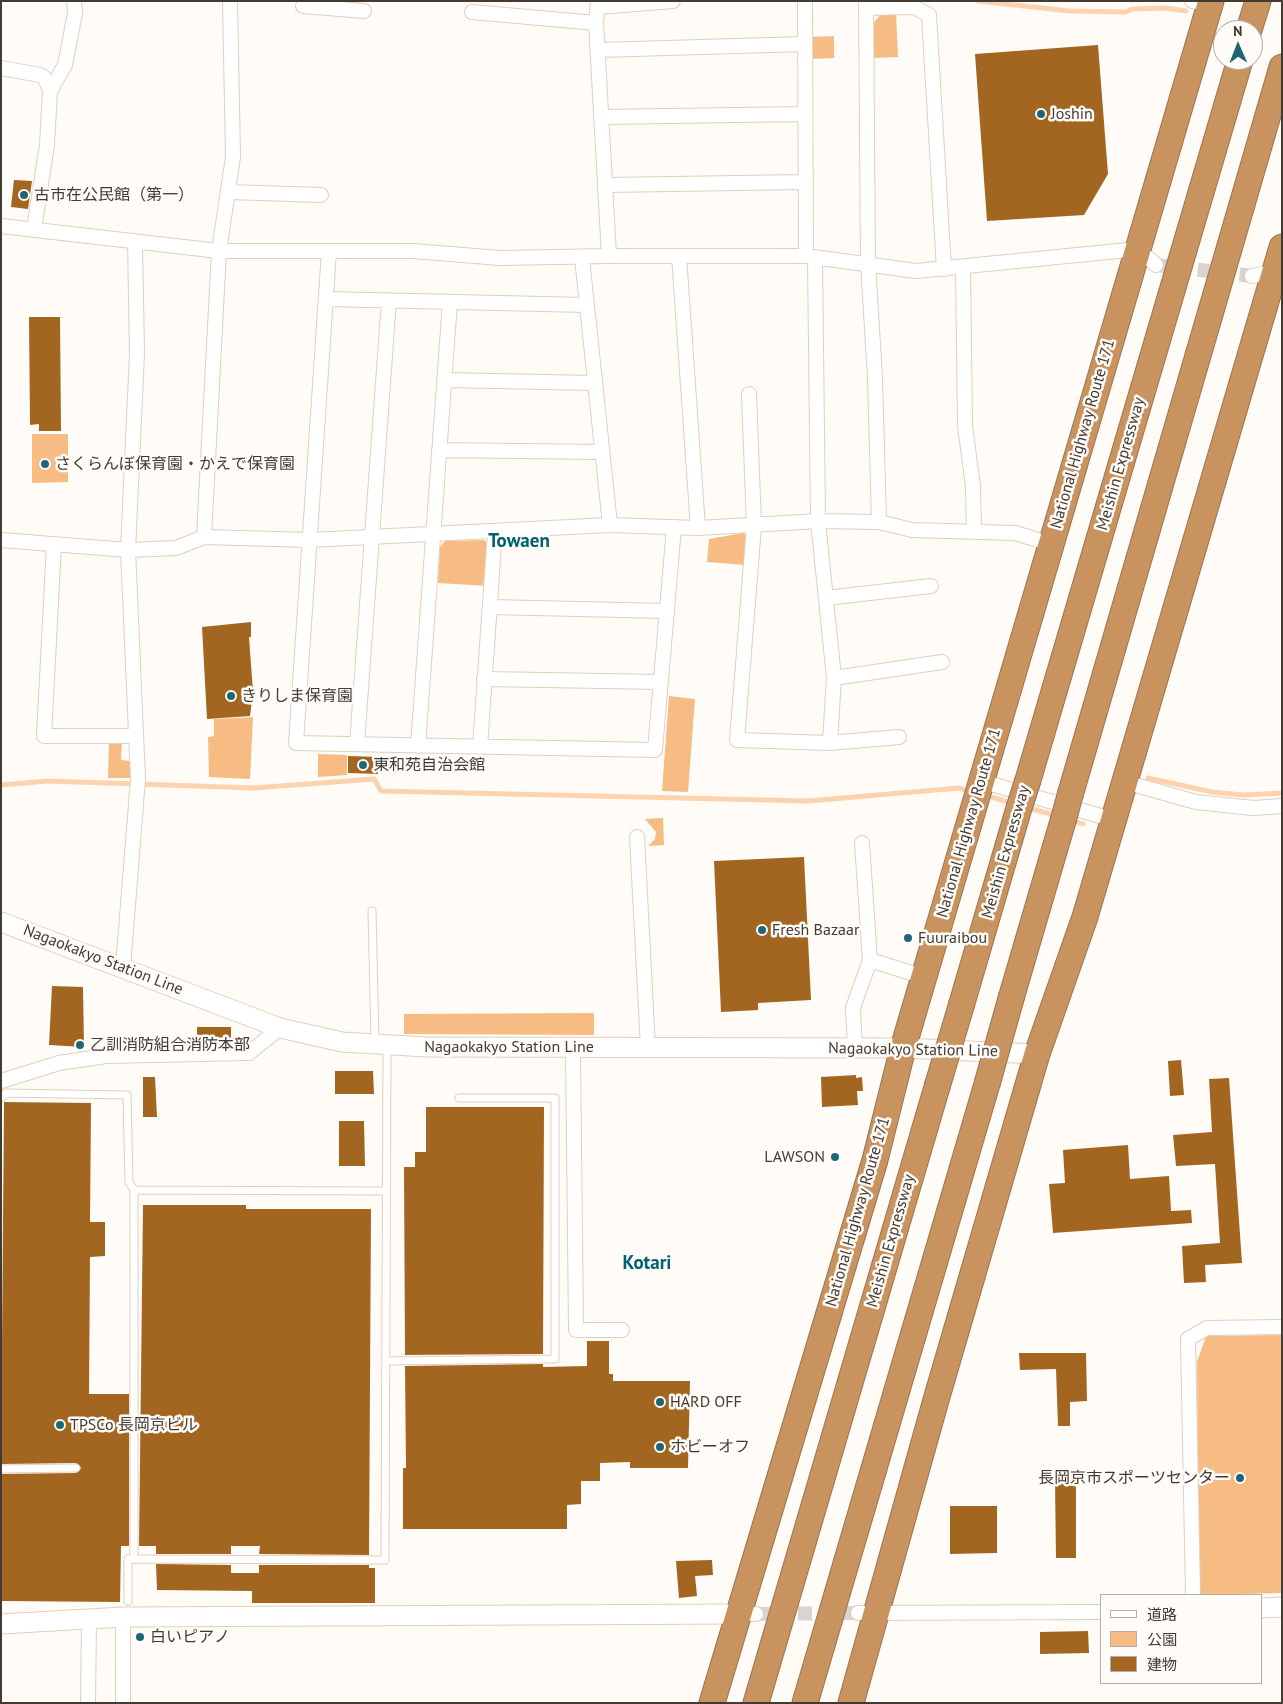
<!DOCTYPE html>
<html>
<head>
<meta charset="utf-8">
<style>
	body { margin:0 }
	#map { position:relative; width:1283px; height:1704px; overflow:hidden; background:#fffbf7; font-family:"PT Sans","Noto Sans JP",sans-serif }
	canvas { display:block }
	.frame { position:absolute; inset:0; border:2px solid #423a33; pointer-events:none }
	.legend { position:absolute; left:1100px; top:1594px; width:162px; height:90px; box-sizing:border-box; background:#fffbf7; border:1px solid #b3aea9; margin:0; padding:6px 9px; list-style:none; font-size:15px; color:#423a33 }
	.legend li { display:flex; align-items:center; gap:10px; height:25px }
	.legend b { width:25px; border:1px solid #b3aea9 }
	.north { position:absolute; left:1213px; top:20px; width:50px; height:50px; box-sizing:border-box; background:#fffbf7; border:1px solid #b3aea9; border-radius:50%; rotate:359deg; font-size:14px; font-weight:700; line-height:20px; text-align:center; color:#423a33 }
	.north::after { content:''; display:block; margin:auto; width:18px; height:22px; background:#1e6675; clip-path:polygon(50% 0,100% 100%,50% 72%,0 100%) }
</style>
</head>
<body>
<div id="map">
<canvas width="1283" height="1704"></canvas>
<div class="frame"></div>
<ul class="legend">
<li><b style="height:6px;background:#fff"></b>道路</li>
<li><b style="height:14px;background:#f6bc84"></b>公園</li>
<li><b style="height:14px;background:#a36621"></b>建物</li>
</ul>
<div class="north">N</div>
</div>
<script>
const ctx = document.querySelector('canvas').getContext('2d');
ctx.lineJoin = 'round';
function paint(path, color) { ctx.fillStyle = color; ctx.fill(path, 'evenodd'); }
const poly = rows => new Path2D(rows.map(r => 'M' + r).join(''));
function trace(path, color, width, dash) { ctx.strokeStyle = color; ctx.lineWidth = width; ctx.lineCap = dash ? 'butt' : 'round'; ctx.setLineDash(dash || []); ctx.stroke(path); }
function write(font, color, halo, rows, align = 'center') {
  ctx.font = font + ' "PT Sans","Noto Sans JP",sans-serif'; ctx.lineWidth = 5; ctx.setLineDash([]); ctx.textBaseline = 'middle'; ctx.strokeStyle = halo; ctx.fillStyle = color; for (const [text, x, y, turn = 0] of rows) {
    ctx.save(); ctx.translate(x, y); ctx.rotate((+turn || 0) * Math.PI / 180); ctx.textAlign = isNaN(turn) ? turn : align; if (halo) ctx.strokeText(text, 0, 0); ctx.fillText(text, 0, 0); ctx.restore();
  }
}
paint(poly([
	[896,14,898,57,873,58,872,25,880,15],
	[834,36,834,58,810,59,809,37],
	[32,434,68,434,68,482,32,483],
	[743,533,749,537,746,565,707,562,709,539],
	[484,540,490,546,488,586,438,583,440,547,445,541],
	[669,696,695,699,688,792,662,791],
	[253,717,250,779,209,777,208,737,214,736,214,719],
	[109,743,122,743,121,760,130,761,130,778,108,778],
	[318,754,347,755,347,775,318,777],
	[663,818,664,845,648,846,655,839,656,832,645,819],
	[594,1013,594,1035,404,1034,404,1014],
	[1282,1335,1282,1593,1199,1595,1197,1362,1206,1336]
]), '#f6bc84');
trace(poly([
	[978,1,1070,11,1126,12,1132,9,1166,8,1186,11],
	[1148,778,1212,792,1243,795,1282,793],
	[1,785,48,781,254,788,374,779,381,791,808,801,959,788,971,792],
	[984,795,1012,803],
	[1025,807,1058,816],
	[1071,820,1083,824]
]), '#fcd3ae', 5);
paint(poly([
	[1098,45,1108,174,1084,215,987,221,975,54],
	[14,180,32,181,28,209,11,207],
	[29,317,60,317,61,431,39,431,39,424,30,425],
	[251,622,251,637,249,637,253,692,250,716,207,719,202,627],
	[348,756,378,757,378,774,348,773],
	[804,857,811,1000,758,1003,758,1010,721,1012,714,861],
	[52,986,83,987,84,1047,49,1045],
	[197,1027,231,1027,231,1045,197,1045],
	[1181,1060,1184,1095,1170,1096,1168,1061],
	[335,1071,373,1071,374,1094,335,1094],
	[856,1075,856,1078,862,1077,863,1091,857,1091,858,1105,822,1107,821,1077],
	[143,1077,155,1077,157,1117,143,1117],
	[1229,1078,1242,1263,1205,1265,1206,1282,1184,1283,1182,1246,1220,1243,1215,1164,1176,1166,1173,1135,1212,1132,1209,1079],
	[4,1102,91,1103,90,1222,105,1222,105,1256,90,1257,89,1394,129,1394,129,1546,121,1546,120,1602,1,1601,1,1474,76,1473,81,1468,76,1463,1,1464],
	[426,1107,544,1107,543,1354,405,1355,404,1167,415,1167,415,1152,426,1152],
	[339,1121,364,1121,365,1166,339,1166],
	[1128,1145,1130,1179,1169,1176,1171,1211,1191,1210,1192,1223,1053,1233,1049,1184,1065,1183,1063,1150],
	[143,1205,246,1205,246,1209,371,1209,369,1555,259,1554,260,1546,231,1546,231,1554,156,1554,156,1546,139,1546],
	[587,1341,609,1341,609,1374,613,1374,613,1381,690,1381,688,1468,630,1468,630,1462,600,1463,600,1481,581,1481,581,1504,567,1505,567,1529,403,1529,403,1468,406,1468,405,1366,543,1364,543,1367,587,1366],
	[1019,1353,1086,1353,1087,1401,1070,1402,1070,1426,1058,1426,1056,1369,1020,1370],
	[1055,1482,1076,1482,1076,1558,1056,1558],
	[950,1506,997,1506,997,1553,950,1554],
	[712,1560,713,1575,695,1576,697,1596,679,1598,676,1561],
	[156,1564,231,1565,231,1573,259,1573,259,1565,369,1565,369,1568,375,1568,375,1603,252,1603,252,1591,157,1590],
	[1088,1631,1089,1653,1040,1654,1040,1632]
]), '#a36621');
trace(poly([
	[1156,265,1252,276],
	[756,1614,858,1613]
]), '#d9d4d0', 14, [14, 7]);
const lane = poly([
	[372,911,375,1043],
	[1,1098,6,1093,127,1095,129,1182,134,1190],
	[386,1361,555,1359,555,1098,459,1098],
	[1,1469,76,1468],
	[134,1559,134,1190,386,1191],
	[128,1601,128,1559,385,1560,387,1046]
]);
const street = poly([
	[598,1,596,23,609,256],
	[805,1,806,256],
	[866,1,868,264,875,377,879,522],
	[1192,1,1210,5],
	[303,6,364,11],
	[598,7,673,1],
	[866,8,914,7,929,15,944,269],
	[472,12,596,23],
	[599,50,804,44],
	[1,68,40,75,45,78,50,91,47,145,34,229],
	[50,91,65,65,75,13,74,1],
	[602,117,804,114],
	[605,185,805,182],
	[229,192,321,195],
	[1,226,219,251,413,251,500,258,609,256,806,256,916,271,1138,249,1156,265],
	[329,251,296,743,655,750,674,527],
	[679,256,698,528],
	[582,258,610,525],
	[815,258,818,521,834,678,830,743],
	[963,267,965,426,973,486,974,531],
	[1252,276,1279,271],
	[326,299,586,305],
	[444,380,594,383],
	[749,394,754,526,737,740,830,743,899,737],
	[439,450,602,452],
	[204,537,219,251,233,157,230,1],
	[1,540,128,550,176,548,204,537,310,540,610,525,698,528,818,521,879,522,912,530,1015,533,1051,544],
	[54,544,44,736,135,736],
	[826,598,931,586],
	[490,607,667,611],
	[834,678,942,662],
	[484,679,661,682],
	[357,744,389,300],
	[418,746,450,302],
	[480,747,495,531],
	[981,781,1114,820],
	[1125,782,1196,802,1253,808,1282,806],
	[637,837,648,1048],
	[862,843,870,960,924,977],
	[123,967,138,779,128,550,137,353,135,241],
	[573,1048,576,1330,622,1330],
	[855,1048,853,1008,870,960],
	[1,1081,59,1063,106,1056,249,1053,280,1028],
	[1193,1595,1188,1339,1207,1328,1282,1327],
	[858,1613,1102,1612],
	[738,1614,756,1614],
	[123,1617,123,1703],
	[88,1703,89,1619]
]);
const secondary = poly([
	[1,922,280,1028,342,1042,426,1047,903,1048,1037,1054],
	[1262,1608,1282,1607],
	[1,1624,123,1617,738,1614]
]);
const highway = poly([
	[1249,30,1258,1],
	[1028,780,1240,60],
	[1071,792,1282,67],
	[1012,995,1063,821],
	[962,1003,1019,808],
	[712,1703,875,1160,903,1048,1211,1],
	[756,1703,937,1087],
	[805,1703,987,1084],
	[851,1703,936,1400,1037,1054,1085,917,1282,247]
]);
trace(lane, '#e2cebc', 9);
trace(street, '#e2cebc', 16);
trace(secondary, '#e2cebc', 21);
trace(highway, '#9a7450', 27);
trace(lane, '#fff', 7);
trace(street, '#fff', 14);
trace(secondary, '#fff', 19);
trace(highway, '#c9935f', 25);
const highwayBridge = poly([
	[1019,808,1028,780],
	[1063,821,1071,792],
	[987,1084,1012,995],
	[937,1087,962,1003]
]);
trace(highwayBridge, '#9a7450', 27, []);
trace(highwayBridge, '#c9935f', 25);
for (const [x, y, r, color] of [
	[1041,114,5,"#1e6675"],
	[24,195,5,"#1e6675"],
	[45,464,5,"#1e6675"],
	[231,696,5,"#1e6675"],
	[363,765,5,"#1e6675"],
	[762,930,5,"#1e6675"],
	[908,938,5,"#1e6675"],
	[80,1045,5,"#1e6675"],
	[835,1157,5,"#1e6675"],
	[660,1402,5,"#1e6675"],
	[60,1425,5,"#1e6675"],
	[660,1447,5,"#1e6675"],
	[1240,1478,5,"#1e6675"],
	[140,1637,5,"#1e6675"]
]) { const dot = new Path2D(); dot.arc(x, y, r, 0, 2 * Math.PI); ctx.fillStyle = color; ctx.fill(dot); trace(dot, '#fffbf7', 2); }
write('16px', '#423a33', '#fffbf7', [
	["Joshin",1051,114],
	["古市在公民館（第一）",34,195],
	["さくらんぼ保育園・かえで保育園",55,464],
	["きりしま保育園",241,696],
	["東和苑自治会館",373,765],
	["Fresh Bazaar",772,930],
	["Fuuraibou",918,938],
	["乙訓消防組合消防本部",90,1045],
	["LAWSON",825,1157,"right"],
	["HARD OFF",670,1402],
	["TPSCo 長岡京ビル",70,1425],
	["ホビーオフ",670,1447],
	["長岡京市スポーツセンター",1230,1478,"right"],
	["白いピアノ",150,1637]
], 'left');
write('16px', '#423a33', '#fffbf7', [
	["National Highway Route 171",1083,434,-74],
	["Meishin Expressway",1121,464,-74],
	["National Highway Route 171",969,823,-74],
	["Meishin Expressway",1006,852,-74],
	["Nagaokakyo Station Line",103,960,21],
	["Nagaokakyo Station Line",509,1047],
	["Nagaokakyo Station Line",913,1050,1],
	["National Highway Route 171",858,1212,-74],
	["Meishin Expressway",891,1241,-74]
]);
write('bold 19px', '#006172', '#fffbf7', [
	["Towaen",519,542],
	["Kotari",647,1264]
]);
</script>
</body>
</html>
